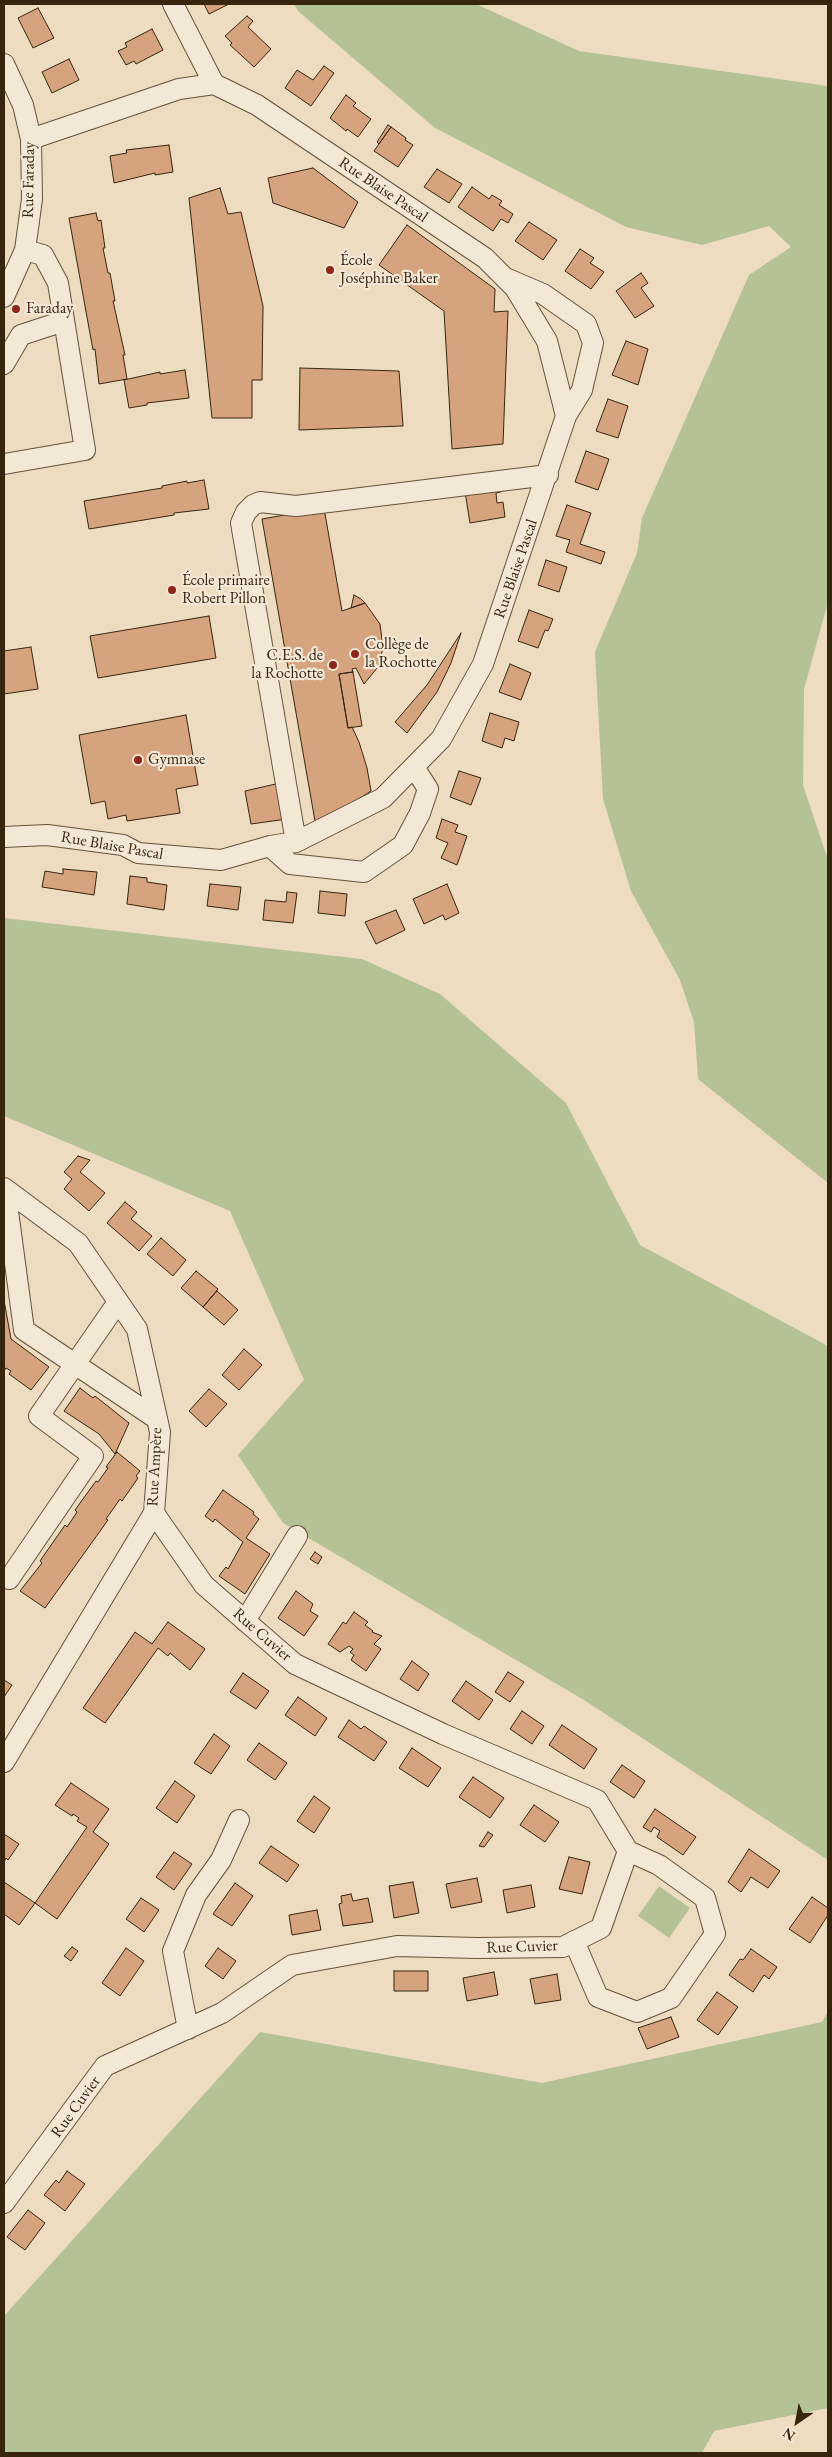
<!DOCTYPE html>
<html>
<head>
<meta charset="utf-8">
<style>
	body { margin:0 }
	#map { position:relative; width:832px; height:2457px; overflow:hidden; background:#eddcc0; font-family:"EB Garamond",serif }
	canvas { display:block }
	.frame { position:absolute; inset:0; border:5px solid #37250e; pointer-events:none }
	.north { position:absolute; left:772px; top:2397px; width:50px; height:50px; -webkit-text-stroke:4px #f3e8d6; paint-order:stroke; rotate:213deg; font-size:14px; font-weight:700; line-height:20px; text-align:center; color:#37250e }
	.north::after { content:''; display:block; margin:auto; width:18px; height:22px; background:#37250e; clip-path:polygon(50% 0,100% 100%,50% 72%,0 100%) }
</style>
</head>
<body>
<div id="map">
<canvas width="832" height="2457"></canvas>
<div class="frame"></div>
<div class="north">N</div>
</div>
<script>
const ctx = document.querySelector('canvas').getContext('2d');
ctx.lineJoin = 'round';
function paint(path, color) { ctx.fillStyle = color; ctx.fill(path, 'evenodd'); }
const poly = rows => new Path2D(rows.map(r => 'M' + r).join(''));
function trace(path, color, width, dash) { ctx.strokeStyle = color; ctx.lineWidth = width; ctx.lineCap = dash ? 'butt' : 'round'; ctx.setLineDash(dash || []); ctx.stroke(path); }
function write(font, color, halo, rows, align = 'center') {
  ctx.font = font + ' "EB Garamond",serif'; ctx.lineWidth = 4.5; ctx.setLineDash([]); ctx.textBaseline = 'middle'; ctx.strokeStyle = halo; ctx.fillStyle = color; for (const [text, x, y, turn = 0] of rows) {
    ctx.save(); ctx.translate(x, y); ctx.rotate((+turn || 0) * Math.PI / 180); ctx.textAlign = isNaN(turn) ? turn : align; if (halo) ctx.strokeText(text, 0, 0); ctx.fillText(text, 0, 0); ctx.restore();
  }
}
paint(poly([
	[294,4,476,4,579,51,828,86,828,602,804,689,803,785,828,860,828,1183,698,1079,694,1022,680,980,631,891,603,799,595,652,637,553,642,518,749,275,791,247,769,226,702,245,626,227,435,128,298,11],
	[4,918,362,959,440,994,566,1103,640,1245,828,1346,828,1860,584,1700,283,1523,238,1455,304,1380,230,1211,4,1116],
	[659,1886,690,1908,669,1938,638,1916],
	[828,2011,828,2408,714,2431,702,2453,4,2453,4,2316,260,2032,542,2083,822,2022]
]), '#b4c296');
const building = poly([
	[204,4,229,4,209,14,204,4],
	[38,8,54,38,33,48,18,18,38,8],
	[247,16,253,21,248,27,271,49,254,67,230,45,232,43,225,36,247,16],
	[152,29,163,50,136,64,134,61,126,65,118,51,127,47,125,43,152,29],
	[69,59,79,80,52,93,42,72,69,59],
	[324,66,334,73,311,106,285,88,297,70,313,80,324,66],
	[346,95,356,103,353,106,371,119,358,137,347,129,346,131,330,118,346,95],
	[388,125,391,127,379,144,377,142,388,125],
	[391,127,406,138,405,140,413,145,398,167,374,151,391,127],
	[169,145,173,172,155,175,155,173,114,183,110,156,127,153,126,150,169,145],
	[313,168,358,202,344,228,273,203,268,178,313,168],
	[437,169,462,184,449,203,424,187,437,169],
	[472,187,489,199,492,195,502,201,499,205,513,214,508,223,501,219,493,231,458,207,472,187],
	[220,188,228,214,241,212,263,306,262,380,252,380,252,418,212,418,189,198,220,188],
	[96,213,98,221,101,220,105,248,103,248,108,273,110,273,115,301,113,301,125,355,123,355,127,379,99,384,95,349,93,350,69,218,96,213],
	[529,222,557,240,543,260,515,241,529,222],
	[407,225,495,289,494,312,508,311,503,444,452,449,444,311,379,265,407,225],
	[580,249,594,258,590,263,604,272,591,289,565,271,580,249],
	[641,273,648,283,641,288,654,306,635,318,616,291,641,273],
	[626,341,648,349,638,385,612,375,626,341],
	[300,368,399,371,403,426,299,430,300,368],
	[185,370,189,398,147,403,147,405,129,408,124,380,160,372,160,374,185,370],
	[608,399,628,406,618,438,596,431,608,399],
	[586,451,609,459,598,490,575,482,586,451],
	[204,480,209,509,174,513,174,515,89,529,84,501,162,488,162,486,187,481,187,483,204,480],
	[500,486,501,492,496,493,497,503,503,502,505,517,470,523,465,492,500,486],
	[567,505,591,513,580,544,605,552,601,564,566,552,570,540,556,536,567,505],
	[324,508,342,611,365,603,380,624,383,648,378,667,364,684,356,668,352,669,353,672,339,674,348,728,352,727,359,742,367,768,371,791,354,802,315,821,262,519,324,508],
	[546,560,567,567,559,592,538,585,546,560],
	[354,595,361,599,365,603,351,608,354,595],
	[529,610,553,619,548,631,545,630,538,648,518,641,529,610],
	[209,616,216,658,98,678,90,636,209,616],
	[461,633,451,663,437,692,407,733,395,722,427,685,461,633],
	[31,647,38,689,4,694,4,651,31,647],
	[510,664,531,673,521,700,499,692,510,664],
	[353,672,362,726,348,728,339,674,353,672],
	[490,713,519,722,514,741,505,738,502,748,482,741,490,713],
	[186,715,198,785,176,789,180,813,127,821,126,815,108,819,105,801,91,804,79,735,186,715],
	[459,771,481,778,471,805,450,797,459,771],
	[280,783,287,819,251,824,245,791,280,783],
	[442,819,458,825,455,832,467,836,457,865,441,858,448,843,436,838,442,819],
	[63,869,97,872,94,895,42,887,45,871,63,874,63,869],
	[130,876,147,878,147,882,167,885,164,910,127,904,130,876],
	[210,884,241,887,238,910,207,906,210,884],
	[447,884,459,913,445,920,443,915,424,924,413,899,447,884],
	[320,891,347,894,345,916,318,913,320,891],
	[287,892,297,893,293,923,263,920,265,900,286,902,287,892],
	[396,910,405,930,376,944,365,922,396,910],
	[78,1156,90,1160,80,1172,105,1193,89,1211,64,1189,72,1179,64,1172,78,1156],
	[125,1202,137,1212,131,1219,152,1236,139,1251,107,1223,125,1202],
	[161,1238,186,1260,173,1276,147,1254,161,1238],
	[196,1271,218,1289,203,1307,181,1288,196,1271],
	[217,1291,238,1310,224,1325,203,1307,217,1291],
	[4,1300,11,1339,49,1367,31,1390,9,1374,11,1371,6,1368,4,1371,4,1300],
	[244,1349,262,1365,239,1390,222,1375,244,1349],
	[80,1388,93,1398,95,1396,129,1423,115,1454,99,1434,64,1411,80,1388],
	[209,1389,227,1404,206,1427,189,1411,209,1389],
	[117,1452,140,1471,136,1476,138,1478,122,1501,120,1499,106,1519,108,1520,45,1608,20,1591,42,1563,40,1561,65,1525,67,1527,77,1512,75,1510,96,1481,98,1482,108,1468,106,1467,117,1452],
	[223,1490,254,1512,253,1514,259,1519,246,1538,270,1554,245,1594,219,1576,226,1567,228,1569,243,1542,215,1519,213,1522,205,1516,223,1490],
	[315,1552,322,1557,318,1564,310,1559,315,1552],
	[296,1591,313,1604,310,1611,318,1616,304,1636,278,1618,296,1591],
	[354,1612,368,1622,365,1625,373,1631,372,1632,382,1636,374,1644,381,1649,366,1671,351,1660,354,1655,350,1652,353,1649,349,1646,340,1652,328,1644,343,1622,346,1624,354,1612],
	[168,1622,205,1649,190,1670,170,1653,168,1656,158,1648,105,1723,83,1708,135,1632,152,1644,168,1622],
	[412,1661,429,1674,418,1691,400,1679,412,1661],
	[508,1672,524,1682,510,1702,495,1692,508,1672],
	[243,1673,269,1691,256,1709,230,1692,243,1673],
	[4,1680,12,1685,4,1697,4,1680],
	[466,1681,493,1700,479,1720,452,1701,466,1681],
	[298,1697,327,1718,315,1736,285,1715,298,1697],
	[522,1711,544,1726,532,1744,510,1729,522,1711],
	[349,1720,361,1729,364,1726,387,1742,374,1761,338,1737,349,1720],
	[562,1725,597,1749,584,1769,549,1745,562,1725],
	[214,1734,230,1746,211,1774,194,1763,214,1734],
	[259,1743,287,1763,275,1780,247,1760,259,1743],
	[412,1748,441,1768,428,1787,399,1768,412,1748],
	[622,1765,645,1781,634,1798,610,1782,622,1765],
	[473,1777,504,1798,490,1818,459,1797,473,1777],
	[175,1781,195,1796,177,1823,156,1808,175,1781],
	[71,1783,109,1809,93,1832,109,1844,57,1919,35,1903,87,1827,77,1821,79,1818,73,1814,72,1816,55,1805,71,1783],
	[314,1796,330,1808,314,1833,297,1821,314,1796],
	[534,1805,559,1822,545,1842,520,1825,534,1805],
	[655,1809,696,1837,683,1855,657,1837,660,1831,654,1827,651,1832,643,1827,655,1809],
	[488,1832,493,1835,484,1847,479,1846,488,1832],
	[4,1834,19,1844,8,1860,6,1858,4,1862,4,1834],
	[271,1846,299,1865,287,1882,259,1863,271,1846],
	[749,1849,780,1871,768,1888,751,1877,741,1892,728,1882,749,1849],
	[174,1852,192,1864,174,1890,156,1877,174,1852],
	[569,1857,590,1862,582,1894,559,1889,569,1857],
	[477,1878,482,1902,451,1908,446,1884,477,1878],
	[4,1882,35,1903,19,1925,4,1914,4,1882],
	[413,1882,419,1913,394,1918,389,1886,413,1882],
	[235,1883,253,1896,232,1926,213,1914,235,1883],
	[531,1885,535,1907,507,1913,503,1890,531,1885],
	[351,1894,353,1901,368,1898,373,1922,343,1926,339,1904,342,1903,341,1896,351,1894],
	[812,1897,828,1908,828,1915,810,1943,789,1929,812,1897],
	[141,1898,159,1910,144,1932,126,1919,141,1898],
	[317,1910,321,1930,292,1935,289,1915,317,1910],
	[72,1947,78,1951,71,1961,64,1956,72,1947],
	[126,1948,144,1961,120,1996,102,1983,126,1948],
	[218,1948,236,1961,223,1979,205,1966,218,1948],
	[751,1949,777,1967,769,1979,764,1975,753,1992,729,1975,740,1959,743,1960,751,1949],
	[394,1971,428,1971,428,1991,394,1991,394,1971],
	[494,1972,498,1995,467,2001,463,1978,494,1972],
	[557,1974,561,2000,535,2004,530,1979,557,1974],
	[717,1992,738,2007,718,2035,697,2020,717,1992],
	[671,2017,679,2037,647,2049,638,2028,671,2017],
	[67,2171,85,2184,65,2211,44,2195,56,2180,59,2183,67,2171],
	[28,2210,45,2223,25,2250,7,2237,28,2210]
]);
paint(building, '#d5a47f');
trace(building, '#37250e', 1);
const minor = poly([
	[173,4,214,84],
	[4,64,23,105,31,139,32,199,25,250,4,297],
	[508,279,543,294,586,324,593,343,582,390,566,416],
	[4,364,21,335,64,321],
	[4,464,85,450,58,283,43,255,25,250],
	[4,837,47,835,123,845,138,853,221,860,270,846,296,842,383,798,441,739,483,664,566,416,547,341,515,288,485,258,257,105,214,84,179,89,31,139],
	[296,842,241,523,246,512,253,505,260,502,296,506,548,475],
	[270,846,290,864,364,872,403,845,420,813,428,789,414,767],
	[4,1188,78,1243,137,1329,160,1432,154,1513,4,1762],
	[5,1189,24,1330,157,1419],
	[9,1579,93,1456,39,1416,118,1302],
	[245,1621,297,1536],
	[574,1941,598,1997,637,2012,671,1998,715,1934,705,1898,659,1865,628,1851],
	[188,2029,173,1951,196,1895,221,1860,239,1820],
	[4,2203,105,2066,222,2013,292,1965,397,1946,477,1948,563,1947,601,1928,628,1851,597,1800,443,1734,295,1664,204,1585,154,1513]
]);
trace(minor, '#64533a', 22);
trace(minor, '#f3e8d6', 20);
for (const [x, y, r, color] of [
	[330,270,5,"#8f2418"],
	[16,309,5,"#8f2418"],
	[172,590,5,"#8f2418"],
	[355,654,5,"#8f2418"],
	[333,665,5,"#8f2418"],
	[138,760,5,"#8f2418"]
]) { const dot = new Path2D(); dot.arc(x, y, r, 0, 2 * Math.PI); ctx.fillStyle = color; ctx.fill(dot); trace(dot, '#f3e8d6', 2); }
write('16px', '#37250e', '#f3e8d6', [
	["Rue Faraday",29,180,-89],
	["Rue Blaise Pascal",383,190,34],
	["Rue Blaise Pascal",516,569,-71],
	["Rue Blaise Pascal",112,846,10],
	["Rue Ampère",155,1467,-87],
	["Rue Cuvier",262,1635,41],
	["Rue Cuvier",522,1947,-2],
	["Rue Cuvier",76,2107,-54]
]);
write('16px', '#37250e', '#f3e8d6', [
	["École",340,261],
	["Joséphine Baker",340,279],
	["Faraday",26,309],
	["École primaire",182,581],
	["Robert Pillon",182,599],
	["Collège de",365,645],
	["la Rochotte",365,663],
	["C.E.S. de",323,656,"right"],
	["la Rochotte",323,674,"right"],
	["Gymnase",148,760]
], 'left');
</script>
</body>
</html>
